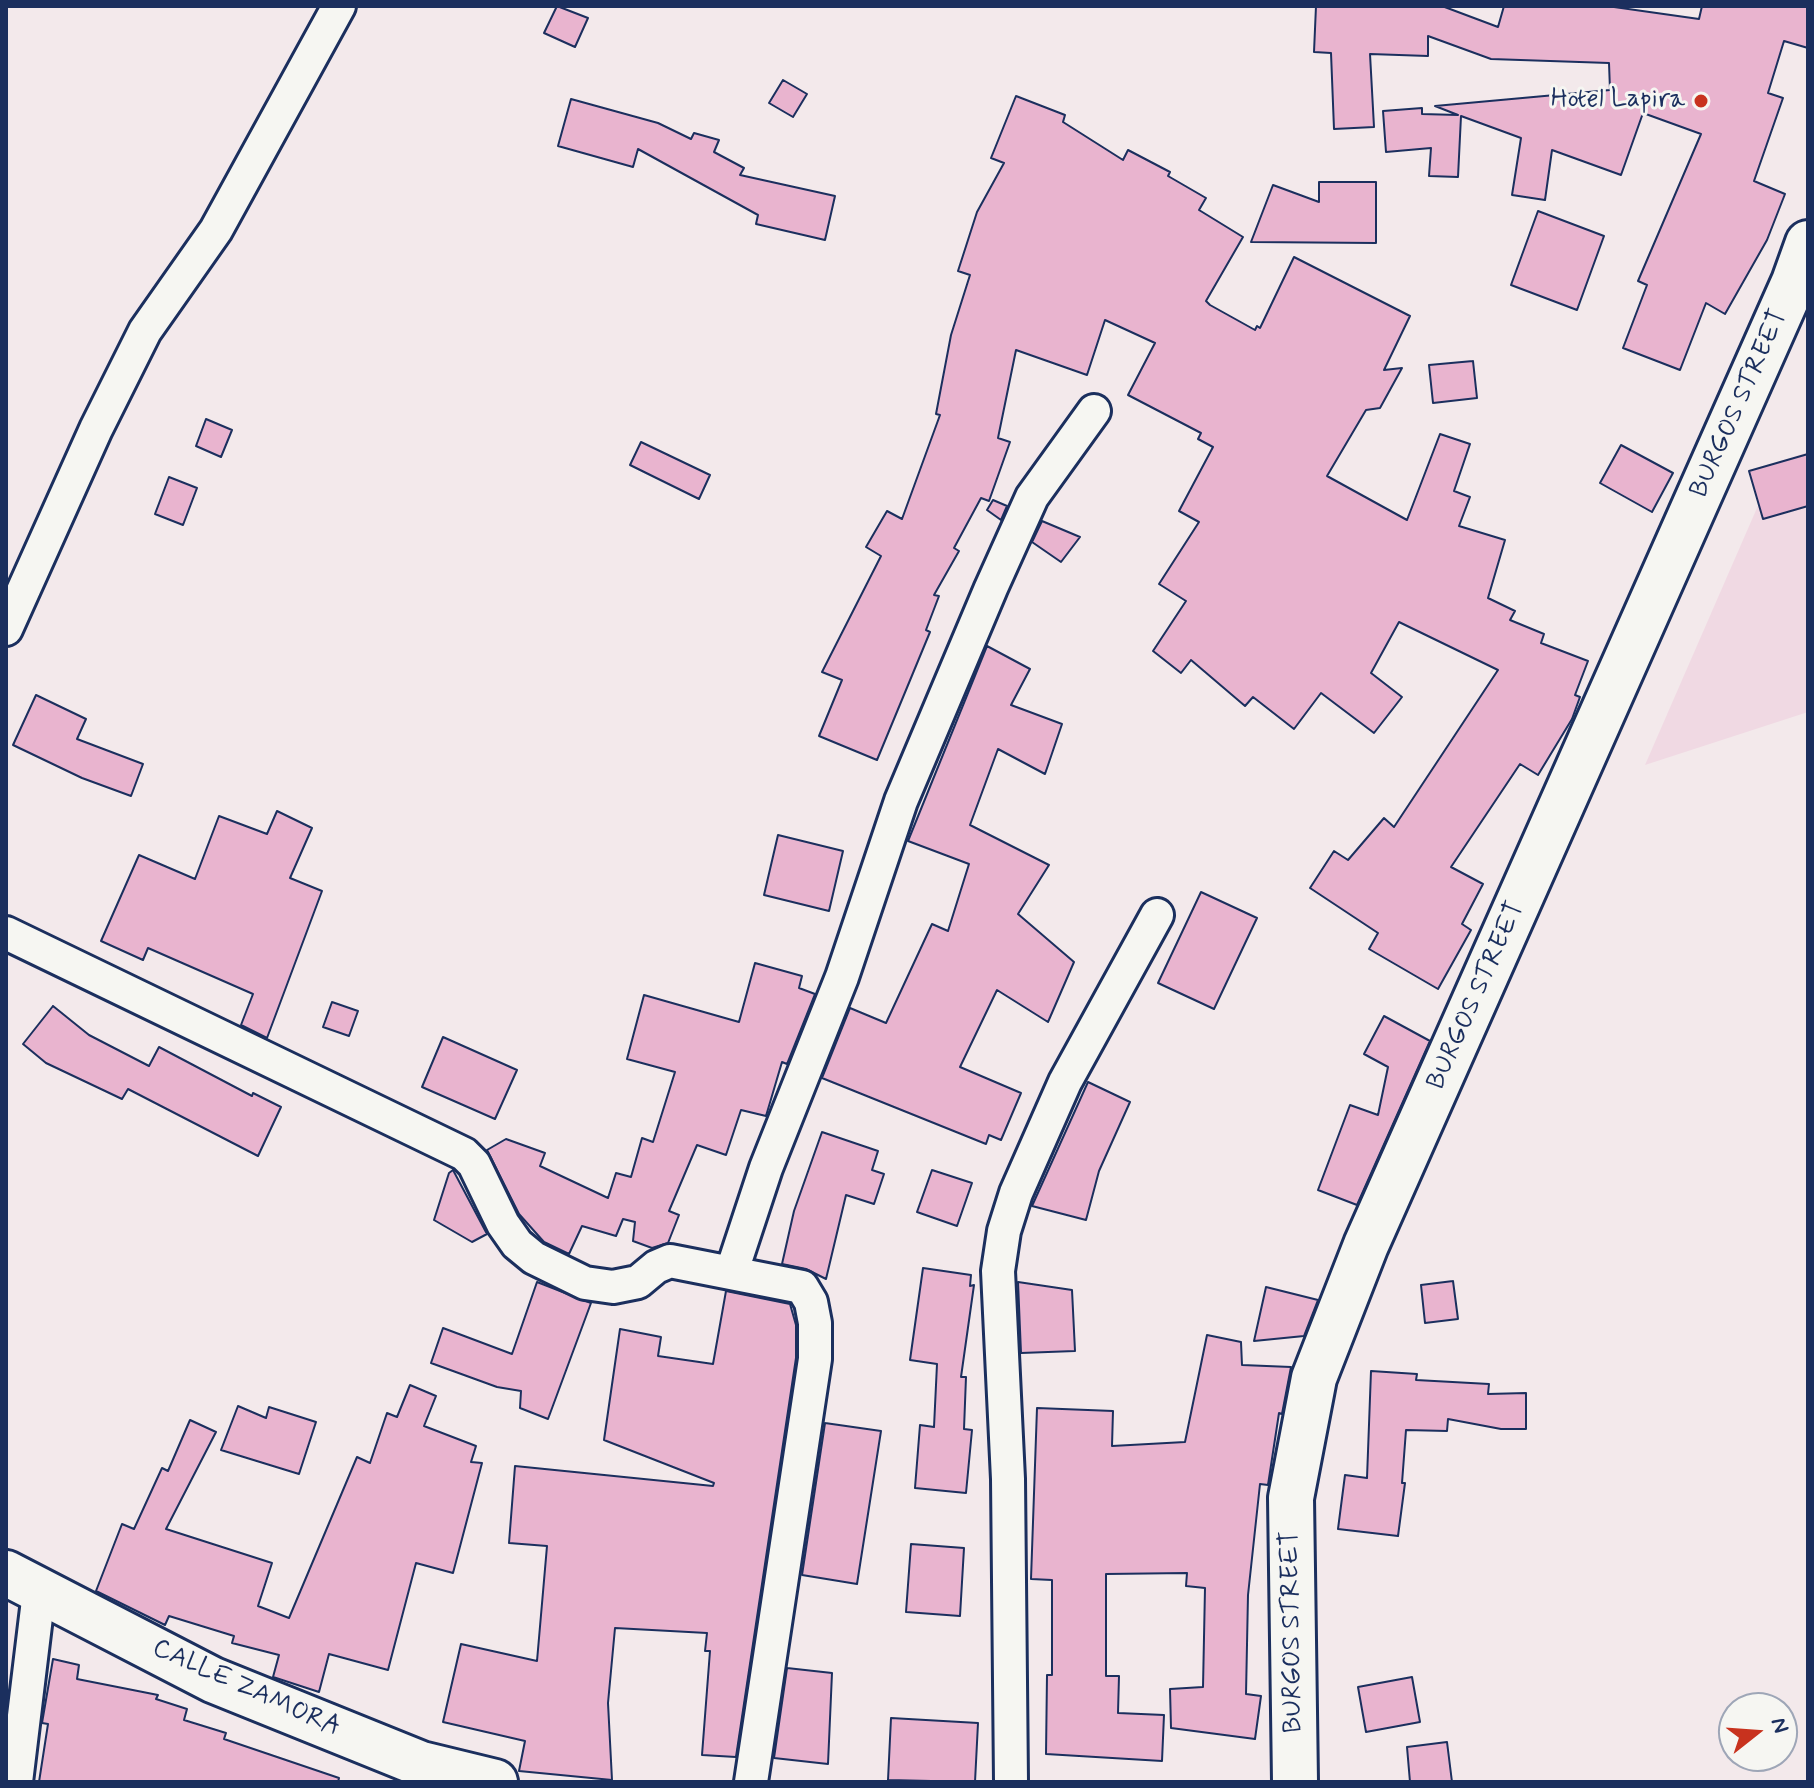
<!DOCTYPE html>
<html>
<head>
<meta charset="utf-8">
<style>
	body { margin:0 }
	#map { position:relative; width:1814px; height:1788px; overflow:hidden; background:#f3e9eb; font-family:Mynerve,sans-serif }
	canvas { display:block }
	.frame { position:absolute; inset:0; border:8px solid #1b2f5e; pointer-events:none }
	.north { position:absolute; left:1718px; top:1692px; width:80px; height:80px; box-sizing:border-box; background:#f6f6f2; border:2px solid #9ea6b7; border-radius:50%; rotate:73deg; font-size:22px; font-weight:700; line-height:32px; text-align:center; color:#1b2f5e }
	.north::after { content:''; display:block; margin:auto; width:28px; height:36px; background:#c8321e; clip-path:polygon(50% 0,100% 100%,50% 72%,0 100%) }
</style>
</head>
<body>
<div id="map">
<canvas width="1814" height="1788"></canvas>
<div class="frame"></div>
<div class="north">N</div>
</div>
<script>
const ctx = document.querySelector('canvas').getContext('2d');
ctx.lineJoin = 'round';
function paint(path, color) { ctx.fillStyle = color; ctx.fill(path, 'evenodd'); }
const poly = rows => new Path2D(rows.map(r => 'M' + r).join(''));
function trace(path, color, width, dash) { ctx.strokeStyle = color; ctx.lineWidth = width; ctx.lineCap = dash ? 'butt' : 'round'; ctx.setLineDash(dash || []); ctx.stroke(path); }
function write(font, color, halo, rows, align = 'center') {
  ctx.font = font + ' Mynerve,sans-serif'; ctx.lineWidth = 6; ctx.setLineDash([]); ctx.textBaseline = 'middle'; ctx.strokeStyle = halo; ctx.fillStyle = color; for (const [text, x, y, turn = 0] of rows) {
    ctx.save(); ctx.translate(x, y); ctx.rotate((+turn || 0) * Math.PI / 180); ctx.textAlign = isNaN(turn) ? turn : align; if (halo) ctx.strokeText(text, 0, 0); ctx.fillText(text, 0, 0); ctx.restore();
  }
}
paint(poly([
	[1808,452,1808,712,1645,765,1777,462]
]), '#f0d9e3');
const building = poly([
	[557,6,588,18,575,47,544,33,557,6],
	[1316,6,1442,6,1498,27,1504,6,1607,6,1699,19,1702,6,1808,6,1808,48,1784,41,1768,93,1783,98,1754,181,1785,194,1767,240,1725,314,1706,303,1680,370,1623,348,1647,285,1638,281,1701,134,1643,113,1621,175,1552,150,1545,200,1512,195,1521,138,1461,116,1458,177,1429,176,1431,148,1386,152,1383,111,1422,108,1422,114,1458,115,1435,106,1610,90,1609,63,1491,59,1428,36,1428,56,1370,54,1374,127,1334,129,1331,53,1314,52,1316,6],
	[783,80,807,94,793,117,769,103,783,80],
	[1016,96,1065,115,1063,122,1123,160,1128,150,1170,172,1168,176,1206,198,1199,210,1243,237,1206,301,1210,305,1255,330,1257,326,1260,328,1294,257,1410,316,1384,370,1402,368,1380,408,1366,410,1327,476,1407,520,1440,434,1470,444,1454,491,1470,497,1459,526,1505,540,1488,598,1515,611,1510,620,1544,634,1541,643,1588,661,1575,695,1580,697,1572,719,1538,775,1520,764,1451,867,1483,884,1462,924,1471,930,1438,989,1369,949,1378,933,1310,888,1334,851,1348,860,1384,818,1394,827,1498,670,1399,622,1371,673,1402,697,1374,733,1321,693,1294,729,1253,697,1245,706,1191,660,1181,673,1153,651,1186,601,1159,584,1199,522,1179,511,1213,447,1198,439,1201,433,1128,395,1155,343,1105,320,1087,375,1016,350,998,438,1010,442,989,501,981,498,954,548,959,551,934,595,939,596,926,630,930,632,877,760,819,736,842,680,822,672,881,556,866,547,887,511,902,519,940,415,936,414,951,335,970,275,958,271,977,212,1004,163,991,158,1016,96],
	[571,99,658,123,691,139,694,133,719,140,714,152,744,168,740,175,835,196,825,240,756,224,758,215,638,149,633,167,558,146,571,99],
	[1319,182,1376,182,1376,243,1251,242,1273,185,1319,202,1319,182],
	[1538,211,1604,236,1577,310,1511,285,1538,211],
	[1473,361,1477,398,1433,403,1429,365,1473,361],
	[206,419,232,430,221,457,196,446,206,419],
	[641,442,710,475,699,499,630,465,641,442],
	[1621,445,1673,473,1652,512,1600,483,1621,445],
	[1808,454,1808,506,1763,519,1749,471,1808,454],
	[169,477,197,488,183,525,155,514,169,477],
	[993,500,1007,506,1001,520,987,510,993,500],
	[1042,521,1080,537,1061,562,1032,542,1042,521],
	[987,646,1030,669,1011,705,1062,724,1045,774,998,749,970,825,1049,865,1018,914,1074,962,1048,1022,997,990,960,1067,1021,1093,1001,1140,989,1135,986,1144,822,1078,850,1008,886,1023,932,924,948,931,969,864,908,841,987,646],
	[36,695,86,719,77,739,143,764,131,796,82,778,13,745,36,695],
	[277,811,312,828,290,878,322,891,267,1038,241,1025,253,994,148,948,143,960,101,941,139,855,195,879,219,816,267,834,277,811],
	[778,835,843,851,829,911,764,895,778,835],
	[1201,892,1257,918,1214,1009,1158,983,1201,892],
	[755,963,802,976,799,988,815,994,787,1064,782,1062,766,1116,741,1110,726,1155,697,1145,669,1211,679,1215,668,1243,652,1248,633,1241,635,1222,623,1219,616,1236,582,1226,569,1254,544,1242,519,1214,487,1150,506,1139,545,1153,540,1166,608,1198,616,1173,631,1177,642,1138,653,1142,675,1072,627,1059,644,995,739,1022,755,963],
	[332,1002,358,1011,349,1036,323,1027,332,1002],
	[53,1006,89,1035,149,1066,159,1047,252,1096,253,1093,281,1107,258,1156,128,1089,122,1099,46,1063,23,1044,53,1006],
	[1384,1016,1430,1041,1357,1205,1318,1190,1350,1105,1378,1115,1388,1067,1364,1054,1384,1016],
	[443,1037,517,1070,495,1119,422,1087,443,1037],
	[1088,1082,1130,1102,1099,1171,1086,1220,1032,1206,1088,1082],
	[822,1132,878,1151,872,1170,884,1174,874,1204,846,1195,826,1279,806,1269,782,1264,794,1211,822,1132],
	[453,1170,487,1234,472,1242,434,1220,449,1173,453,1170],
	[932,1170,972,1183,957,1226,917,1212,932,1170],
	[923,1268,971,1275,970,1286,974,1285,961,1377,966,1377,964,1429,972,1430,966,1493,915,1488,920,1425,934,1427,937,1364,910,1360,923,1268],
	[1453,1281,1458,1319,1425,1323,1421,1285,1453,1281],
	[537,1282,591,1303,548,1419,520,1408,521,1391,497,1387,431,1363,443,1328,512,1354,537,1282],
	[1018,1282,1072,1290,1075,1351,1021,1353,1018,1282],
	[1266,1287,1318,1300,1304,1336,1254,1341,1266,1287],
	[726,1291,790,1304,796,1325,796,1358,736,1757,702,1755,710,1651,705,1651,707,1633,615,1628,608,1703,612,1780,519,1771,525,1741,443,1722,461,1644,537,1661,547,1546,509,1543,515,1466,713,1486,714,1483,604,1440,620,1329,661,1337,658,1356,713,1364,726,1291],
	[1207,1335,1241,1342,1242,1365,1291,1367,1282,1414,1279,1413,1268,1485,1260,1484,1248,1595,1246,1694,1261,1696,1255,1739,1171,1728,1170,1689,1203,1687,1205,1588,1186,1586,1187,1573,1106,1574,1106,1676,1119,1676,1118,1713,1164,1715,1162,1761,1046,1754,1047,1675,1052,1675,1052,1580,1031,1579,1037,1408,1113,1411,1112,1446,1185,1442,1207,1335],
	[1371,1371,1417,1374,1416,1380,1489,1384,1488,1394,1526,1393,1526,1429,1501,1429,1448,1419,1447,1431,1406,1430,1402,1483,1405,1483,1398,1536,1338,1529,1345,1475,1367,1478,1371,1371],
	[410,1385,436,1396,424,1426,476,1446,471,1462,482,1463,453,1573,416,1563,388,1670,329,1654,319,1692,273,1677,279,1655,232,1643,234,1636,169,1616,165,1625,96,1591,122,1524,134,1529,162,1468,168,1471,190,1420,216,1432,166,1529,272,1563,258,1606,289,1618,357,1457,370,1463,387,1413,397,1417,410,1385],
	[238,1406,266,1418,269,1407,316,1422,299,1474,221,1450,238,1406],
	[825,1423,881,1431,857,1584,802,1575,825,1423],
	[911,1544,964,1548,960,1616,906,1612,911,1544],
	[53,1659,79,1665,77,1679,158,1695,156,1699,187,1709,184,1720,226,1733,224,1739,339,1778,338,1782,39,1782,48,1724,42,1723,53,1659],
	[787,1668,832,1673,828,1764,774,1758,787,1668],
	[1412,1677,1420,1722,1366,1732,1358,1687,1412,1677],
	[891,1718,978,1723,975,1782,888,1780,891,1718],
	[1447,1742,1452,1782,1410,1782,1407,1747,1447,1742]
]);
paint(building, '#e9b4cf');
trace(building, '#1b2f5e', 2);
const street = poly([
	[6,629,96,429,145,331,216,230,339,6],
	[6,933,464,1154,474,1164,503,1224,517,1244,534,1258,585,1283,613,1287,638,1282,656,1267,670,1261,802,1287,811,1302,815,1323,815,1359,751,1782],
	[732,1271,766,1168,842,977,901,801,991,588,1032,497,1094,411],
	[16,1782,39,1592],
	[1011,1782,1008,1479,998,1271,1004,1231,1016,1193,1065,1082,1157,915]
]);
const secondary = poly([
	[6,1573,213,1680,421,1764,495,1782],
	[1295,1782,1291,1498,1314,1378,1366,1245,1794,282,1808,243]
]);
trace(street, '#1b2f5e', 38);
trace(secondary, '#1b2f5e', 50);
trace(street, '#f6f6f2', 32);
trace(secondary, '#f6f6f2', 44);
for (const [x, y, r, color] of [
	[1701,101,8,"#c8321e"]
]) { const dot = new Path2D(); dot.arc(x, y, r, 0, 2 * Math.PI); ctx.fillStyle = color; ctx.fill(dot); trace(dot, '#f6f6f2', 3); }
write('26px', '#1b2f5e', '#f6f6f2', [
	["Hotel Lapira",1685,101]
], 'right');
write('26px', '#1b2f5e', '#f6f6f2', [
	["BURGOS STREET",1740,404,-66],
	["BURGOS STREET",1477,996,-66],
	["BURGOS STREET",1293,1632,-91],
	["CALLE ZAMORA",246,1689,24]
]);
</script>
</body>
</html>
